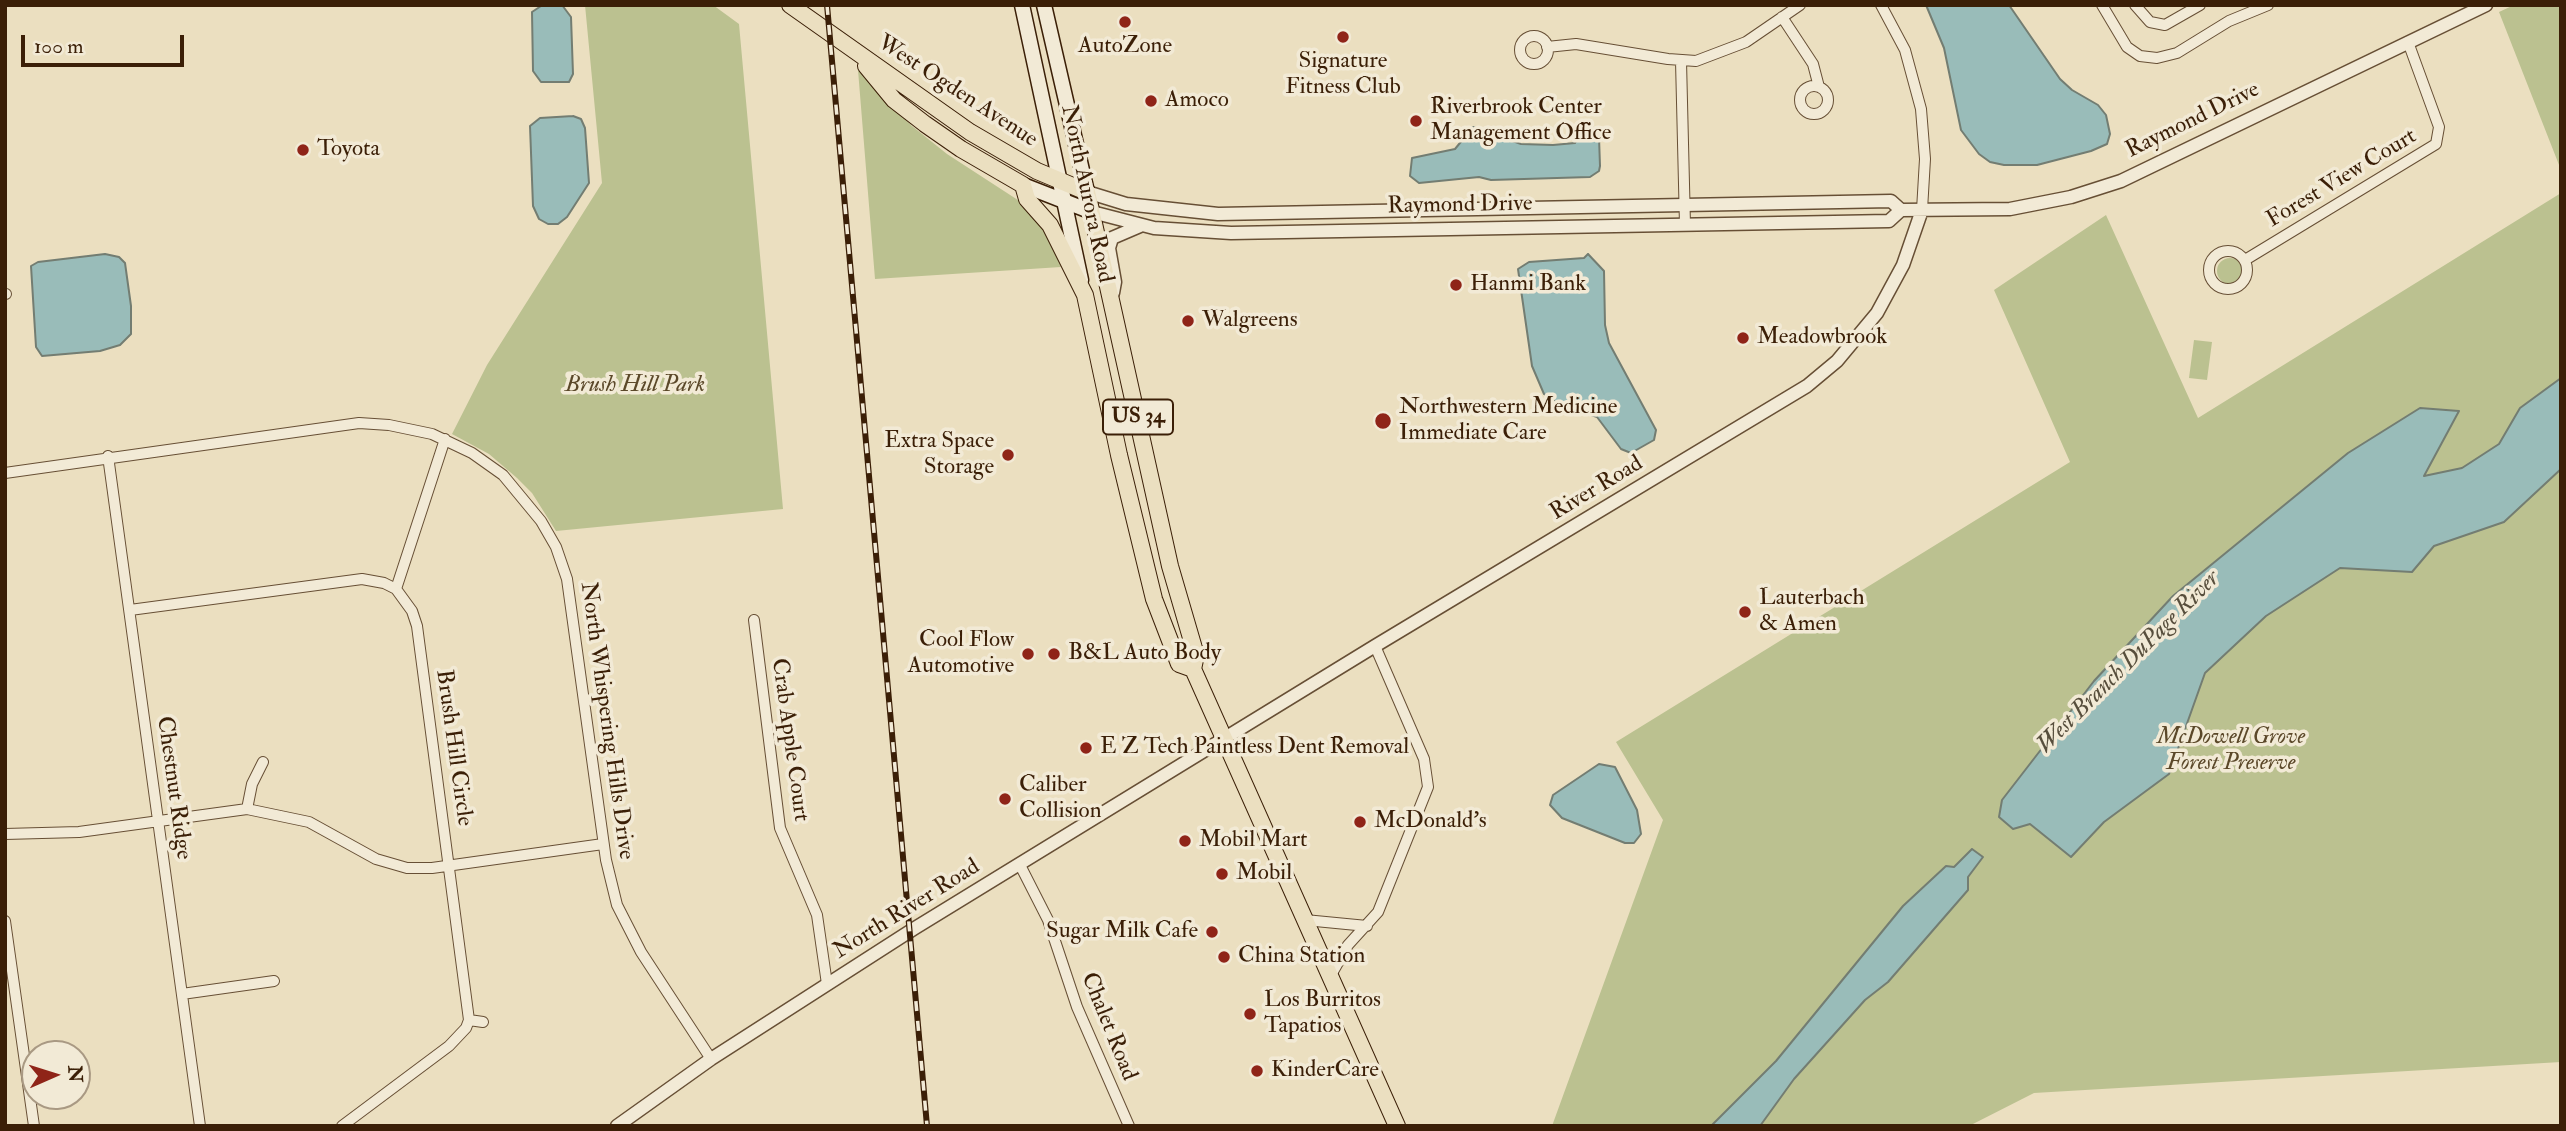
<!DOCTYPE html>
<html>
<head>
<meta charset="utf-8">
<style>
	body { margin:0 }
	#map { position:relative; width:2566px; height:1131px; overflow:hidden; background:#ebdfc0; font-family:"IM FELL Double Pica",serif }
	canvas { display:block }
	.frame { position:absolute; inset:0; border:7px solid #3b1f07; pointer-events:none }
	.north { position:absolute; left:21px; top:1040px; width:70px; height:70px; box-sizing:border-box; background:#f2ead6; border:2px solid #a99983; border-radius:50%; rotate:87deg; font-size:19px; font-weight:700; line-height:28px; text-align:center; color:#3b1f07 }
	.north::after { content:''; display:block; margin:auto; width:24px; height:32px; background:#8f2418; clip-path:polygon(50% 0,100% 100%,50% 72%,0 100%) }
	.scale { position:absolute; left:21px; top:35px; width:163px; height:32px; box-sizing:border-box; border:4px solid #3b1f07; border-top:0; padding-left:9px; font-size:21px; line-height:24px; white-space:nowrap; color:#3b1f07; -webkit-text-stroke:5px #f2ead6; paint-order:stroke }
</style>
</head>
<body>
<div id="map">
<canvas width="2566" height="1131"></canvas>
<div class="frame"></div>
<div class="north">N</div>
<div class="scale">100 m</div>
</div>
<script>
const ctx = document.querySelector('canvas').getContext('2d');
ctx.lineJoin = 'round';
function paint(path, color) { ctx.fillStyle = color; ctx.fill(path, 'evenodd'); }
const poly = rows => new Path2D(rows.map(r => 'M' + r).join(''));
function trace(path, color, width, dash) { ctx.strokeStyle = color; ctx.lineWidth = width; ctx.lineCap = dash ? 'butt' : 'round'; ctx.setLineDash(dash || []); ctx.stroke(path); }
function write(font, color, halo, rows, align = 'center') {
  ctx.font = font + ' "IM FELL Double Pica",serif'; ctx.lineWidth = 7; ctx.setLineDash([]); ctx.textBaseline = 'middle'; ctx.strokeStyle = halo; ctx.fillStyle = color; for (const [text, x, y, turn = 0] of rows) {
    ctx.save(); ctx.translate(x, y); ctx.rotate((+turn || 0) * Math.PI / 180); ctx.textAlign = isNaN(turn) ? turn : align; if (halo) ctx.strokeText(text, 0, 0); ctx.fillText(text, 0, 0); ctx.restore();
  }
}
paint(poly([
	[585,5,713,5,739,24,783,509,556,531,532,493,517,478,489,454,452,434,487,365,602,183],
	[2514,5,2561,5,2561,170,2499,12],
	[858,70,912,126,947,154,1024,204,1043,226,1061,267,875,279],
	[2561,193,2561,1062,2034,1093,1969,1126,1552,1126,1663,820,1616,742,2070,462,1994,290,2106,215,2198,418],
	'2217 271a13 13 0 1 1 26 0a13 13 0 1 1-26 0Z',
	[2194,340,2212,342,2207,380,2189,378]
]), '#bbc190');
const water = poly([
	[562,5,571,17,573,74,569,82,541,82,533,71,532,12,541,6,562,5],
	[1926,5,2009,5,2060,79,2072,90,2098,105,2106,115,2110,134,2107,144,2091,151,2037,165,2004,165,1990,162,1979,154,1961,130,1944,48,1926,5],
	[573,116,581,119,585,128,589,183,567,217,558,224,548,224,539,219,533,206,530,126,540,118,573,116],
	[1589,126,1597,130,1599,137,1600,166,1599,171,1590,177,1491,180,1479,177,1419,183,1410,176,1412,158,1455,149,1473,127,1521,144,1553,145,1575,143,1583,127,1589,126],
	[105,254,119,257,125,263,131,306,131,334,120,345,100,351,42,356,36,347,31,266,38,262,105,254],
	[1588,254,1604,271,1605,325,1609,343,1656,430,1654,440,1631,453,1621,449,1597,417,1559,404,1544,394,1532,366,1518,269,1529,262,1584,258,1588,254],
	[2561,378,2561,469,2504,522,2434,546,2412,572,2340,568,2266,616,2205,673,2169,774,2104,822,2071,857,2030,824,2013,829,1999,817,2002,800,2094,681,2173,596,2348,453,2420,408,2459,411,2424,476,2462,468,2499,444,2520,408,2561,378],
	[1599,764,1615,767,1637,810,1641,834,1634,843,1625,843,1562,818,1550,805,1553,795,1599,764],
	[1972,849,1983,857,1968,877,1968,890,1888,982,1865,1000,1794,1079,1760,1126,1711,1126,1776,1061,1903,906,1946,866,1954,867,1972,849]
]);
paint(water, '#99bcb9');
trace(water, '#737d72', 2);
const minor = poly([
	[1881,5,1905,50,1921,109,1925,159,1922,210],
	[2102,5,2127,47,2140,56,2157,58,2177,53,2229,21,2268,5],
	[2135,5,2150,22,2165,25,2200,5],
	[1782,17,1813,64,1819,87],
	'1520 50a14 14 0 1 1 28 0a14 14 0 1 1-28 0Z',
	[1547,47,1576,44,1668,59,1696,61,1746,42,1800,5],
	[1681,61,1685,225],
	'1800 100a14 14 0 1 1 28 0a14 14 0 1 1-28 0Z',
	'2209 270a19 19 0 1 1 38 0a19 19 0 1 1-38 0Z',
	[2245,260,2436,144,2439,127,2408,42],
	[5,294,6,294],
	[108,456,200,1126],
	[5,473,359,423,389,425,432,434,472,453,503,475,541,521,556,547,567,579,606,860,617,905,641,952,711,1059],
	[396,589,445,439],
	[130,610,362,579,384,583,396,589,412,611,417,626,469,1020,466,1028,449,1046,342,1126],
	[754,620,780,828,817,915,827,984],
	[247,809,252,784,263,762],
	[5,834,79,832,247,809,309,822,376,859,407,868,432,868,603,844],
	[1020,865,1048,920,1077,1007,1129,1126],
	[1305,920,1367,926],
	[5,921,34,1126],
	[1331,975,1348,945,1378,912,1428,787,1424,759,1375,646],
	[182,994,274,981],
	[469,1020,483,1022]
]);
const tertiary = poly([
	[1087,192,1126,204,1218,214,1891,201,1901,210],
	[1092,212,1154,228,1231,233,1889,221,1901,210,2010,209,2071,197,2121,181,2486,5],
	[1113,293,1115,282,1109,248,1112,238,1140,226],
	[617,1126,711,1059,915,928,1375,646,1807,386,1837,361,1877,313,1903,265,1922,210]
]);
const secondary = poly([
	[1022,5,1081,280],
	[1044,5,1087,192],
	[1023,185,1092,212]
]);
const primary = poly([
	[790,5,970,132,1037,171,1087,192,1170,566,1196,655,1193,669,1397,1126],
	[866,66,894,100,925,124,961,149,1023,185,1027,199,1050,225,1085,295,1119,455,1154,599,1179,664,1193,669]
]);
trace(minor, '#674f35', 12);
trace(tertiary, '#674f35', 15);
trace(secondary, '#3b1f07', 17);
trace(primary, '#3b1f07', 18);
trace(minor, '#f2ead6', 10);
trace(tertiary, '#f2ead6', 12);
trace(secondary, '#f2ead6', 14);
trace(primary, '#ebdfc0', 16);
const rail = poly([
	[827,5,927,1126]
]);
trace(rail, '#3b1f07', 6);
trace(rail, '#f2ead6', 3.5, [10]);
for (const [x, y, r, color] of [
	[1125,22,7,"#8f2418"],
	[1343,37,7,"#8f2418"],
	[1151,101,7,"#8f2418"],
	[1416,121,7,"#8f2418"],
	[303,150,7,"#8f2418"],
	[1456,285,7,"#8f2418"],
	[1188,321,7,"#8f2418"],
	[1743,338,7,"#8f2418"],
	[1383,421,9,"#8f2418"],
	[1008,455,7,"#8f2418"],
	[1745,612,7,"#8f2418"],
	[1028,654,7,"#8f2418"],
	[1054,654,7,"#8f2418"],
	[1086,748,7,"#8f2418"],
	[1005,799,7,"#8f2418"],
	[1360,822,7,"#8f2418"],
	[1185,841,7,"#8f2418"],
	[1222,874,7,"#8f2418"],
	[1212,932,7,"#8f2418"],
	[1224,957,7,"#8f2418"],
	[1250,1014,7,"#8f2418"],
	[1257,1071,7,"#8f2418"]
]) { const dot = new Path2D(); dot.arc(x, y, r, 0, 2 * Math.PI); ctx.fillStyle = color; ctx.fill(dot); trace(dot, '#f2ead6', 2.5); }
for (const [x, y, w] of [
	[1138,417,70]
]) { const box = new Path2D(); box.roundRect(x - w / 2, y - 17.5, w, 35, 5); ctx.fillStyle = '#f2ead6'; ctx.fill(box); trace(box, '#3b1f07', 2); }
write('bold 21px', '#3b1f07', null, [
	["US 34",1138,417]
]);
write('23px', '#3b1f07', '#f2ead6', [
	["AutoZone",1125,47,"center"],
	["Signature",1343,62,"center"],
	["Fitness Club",1343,88,"center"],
	["Amoco",1165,101],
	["Riverbrook Center",1430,108],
	["Management Office",1430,134],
	["Toyota",317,150],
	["Hanmi Bank",1470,285],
	["Walgreens",1202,321],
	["Meadowbrook",1757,338],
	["Northwestern Medicine",1399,408],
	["Immediate Care",1399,434],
	["Extra Space",994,442,"right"],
	["Storage",994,468,"right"],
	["Lauterbach",1759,599],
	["& Amen",1759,625],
	["Cool Flow",1014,641,"right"],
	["Automotive",1014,667,"right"],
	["B&L Auto Body",1068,654],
	["E Z Tech Paintless Dent Removal",1100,748],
	["Caliber",1019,786],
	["Collision",1019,812],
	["McDonald's",1374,822],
	["Mobil Mart",1199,841],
	["Mobil",1236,874],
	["Sugar Milk Cafe",1198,932,"right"],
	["China Station",1238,957],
	["Los Burritos",1264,1001],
	["Tapatios",1264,1027],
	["KinderCare",1271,1071]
], 'left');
write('23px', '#3b1f07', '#f2ead6', [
	["West Ogden Avenue",957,92,33],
	["Raymond Drive",2193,121,-26],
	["Forest View Court",2342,179,-31],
	["North Aurora Road",1086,194,78],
	["Raymond Drive",1460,206,-1],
	["River Road",1597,489,-31],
	["North Whispering Hills Drive",606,721,82],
	["Crab Apple Court",789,740,82],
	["Brush Hill Circle",453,748,82],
	["Chestnut Ridge",173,788,82],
	["North River Road",907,910,-32],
	["Chalet Road",1108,1027,68]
]);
write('italic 23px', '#5b4829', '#f2ead6', [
	["Brush Hill Park",635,386],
	["McDowell Grove",2231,738],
	["Forest Preserve",2231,764]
]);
write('italic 24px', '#574e3c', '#f2ead6', [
	["West Branch DuPage River",2129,663,-45]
]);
</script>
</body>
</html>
